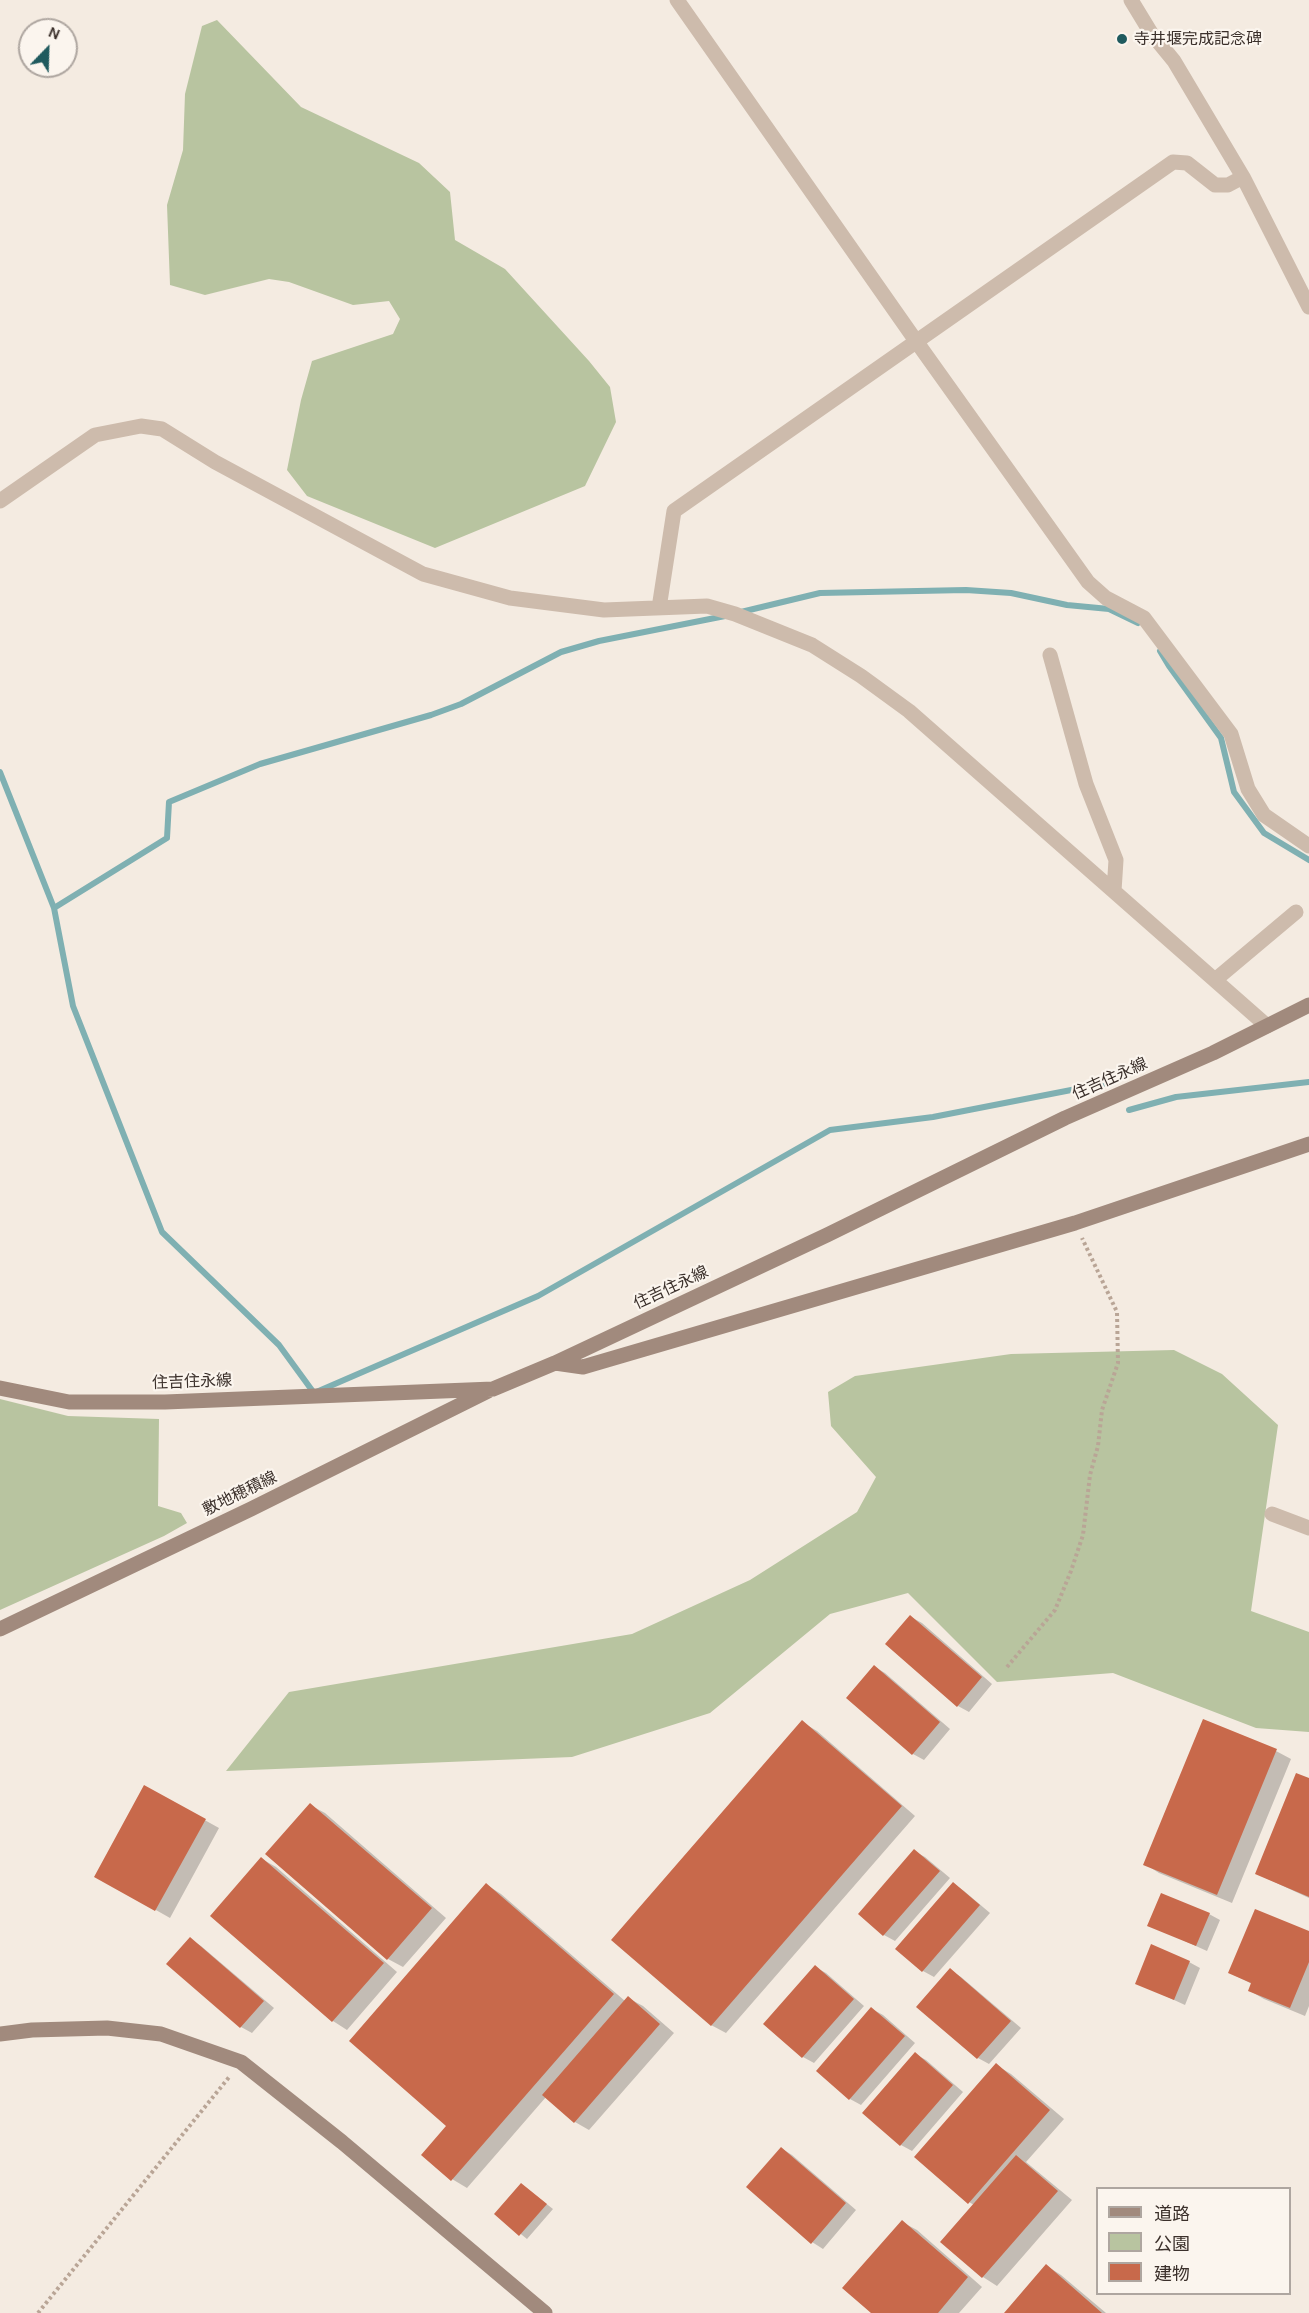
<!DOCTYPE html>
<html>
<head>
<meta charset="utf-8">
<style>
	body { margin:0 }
	#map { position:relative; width:1309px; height:2313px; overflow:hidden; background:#f4ebe1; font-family:Karla,"Noto Sans JP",sans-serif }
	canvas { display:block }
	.legend { position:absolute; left:1096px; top:2187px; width:195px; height:108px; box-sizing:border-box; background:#fbf5ee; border:2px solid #aea6a0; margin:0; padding:8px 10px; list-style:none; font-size:18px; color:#3b302b }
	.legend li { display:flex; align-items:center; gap:12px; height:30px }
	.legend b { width:30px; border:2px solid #aea6a0 }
	.north { position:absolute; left:18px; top:18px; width:60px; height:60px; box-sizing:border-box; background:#fbf5ee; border:2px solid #aea6a0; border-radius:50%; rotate:23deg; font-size:16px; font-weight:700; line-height:24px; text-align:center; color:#3b302b }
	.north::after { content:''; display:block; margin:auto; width:21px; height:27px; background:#1f5a5e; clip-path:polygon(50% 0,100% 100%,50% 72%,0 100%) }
</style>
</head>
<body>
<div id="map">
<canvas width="1309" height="2313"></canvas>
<ul class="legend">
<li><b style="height:8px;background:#a18a7d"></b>道路</li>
<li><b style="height:16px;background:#b8c4a0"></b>公園</li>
<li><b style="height:16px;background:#c8694b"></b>建物</li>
</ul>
<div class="north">N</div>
</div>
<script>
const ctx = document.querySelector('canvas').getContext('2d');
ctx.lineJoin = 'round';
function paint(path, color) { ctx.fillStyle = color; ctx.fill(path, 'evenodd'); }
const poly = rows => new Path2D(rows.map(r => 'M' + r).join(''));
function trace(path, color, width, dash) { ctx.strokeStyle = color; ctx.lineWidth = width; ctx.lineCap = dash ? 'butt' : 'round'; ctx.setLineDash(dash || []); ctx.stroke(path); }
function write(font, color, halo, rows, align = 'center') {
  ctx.font = font + ' Karla,"Noto Sans JP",sans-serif'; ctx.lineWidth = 4.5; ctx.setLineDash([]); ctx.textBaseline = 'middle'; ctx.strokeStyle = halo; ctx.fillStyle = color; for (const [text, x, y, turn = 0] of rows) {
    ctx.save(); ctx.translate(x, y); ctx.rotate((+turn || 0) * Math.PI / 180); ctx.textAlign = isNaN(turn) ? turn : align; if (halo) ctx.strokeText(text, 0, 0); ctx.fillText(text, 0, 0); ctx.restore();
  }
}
paint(poly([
	[217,20,301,107,419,163,450,192,455,240,505,269,589,361,610,387,616,422,585,486,435,548,307,496,287,470,301,400,312,361,393,334,400,319,389,301,353,305,289,282,269,279,205,295,170,285,167,205,183,150,185,94,202,26],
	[1174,1350,1222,1374,1278,1425,1251,1611,1309,1632,1309,1732,1256,1728,1113,1673,997,1682,908,1593,830,1614,710,1713,572,1757,226,1771,289,1692,632,1634,750,1580,857,1512,876,1477,831,1426,828,1392,855,1376,1011,1354],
	[0,1399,68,1416,159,1419,158,1506,181,1513,187,1523,164,1536,0,1610]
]), '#b8c4a0');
paint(poly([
	[911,1617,922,1623,992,1684,969,1712,958,1706],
	[875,1667,885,1673,950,1729,924,1760,913,1754],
	[1204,1721,1276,1751,1291,1759,1232,1903,1159,1873,1145,1864],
	[802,1722,817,1731,915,1816,726,2033,711,2025],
	[1309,1780,1309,1898,1257,1874],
	[145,1787,219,1828,170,1918,96,1876],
	[310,1805,325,1813,446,1918,403,1967,388,1959,267,1854],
	[914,1851,925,1857,950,1878,895,1941,884,1935,860,1913],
	[262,1859,276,1867,397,1972,347,2030,333,2021],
	[954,1884,964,1891,990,1913,934,1977,923,1971,898,1949],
	[487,1885,501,1894,625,2001,628,1998,643,2006,674,2033,589,2130,575,2122,546,2097,467,2188,452,2179,449,2126],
	[1209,1914,1220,1920,1207,1951,1149,1925],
	[1309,1933,1309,2006,1305,2016,1264,1999,1250,1991,1252,1984,1230,1973],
	[190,1939,201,1946,274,2008,252,2033,241,2027,168,1964],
	[1189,1962,1200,1968,1185,2005,1137,1983],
	[815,1967,826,1973,864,2006,814,2063,803,2057,765,2024],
	[950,1970,961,1977,1021,2028,989,2064,978,2058,918,2007],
	[872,2009,883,2015,915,2043,861,2105,850,2099],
	[915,2054,926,2060,963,2092,912,2151,901,2145,864,2113],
	[996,2065,1011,2074,1064,2119,1026,2162,1072,2200,997,2286,983,2277,974,2205,969,2202],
	[781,2148,792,2155,856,2210,823,2249,812,2242],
	[522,2185,553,2209,527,2239,496,2214],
	[902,2222,917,2230,982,2287,959,2313,873,2313],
	[1047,2266,1061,2275,1106,2313,1006,2313]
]), '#0003');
trace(poly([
	[741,612,820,593,966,590,1011,593,1067,605,1109,609,1138,623],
	[1160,651,1169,666,1221,738,1234,792,1264,833,1309,860],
	[0,772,54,908,73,1006,162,1232,279,1345,314,1393,538,1296,830,1130,933,1117,1107,1083],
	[54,908,167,838,169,802,260,764,431,715,461,704,561,652,599,641,725,616],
	[1129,1110,1176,1097,1309,1082]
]), '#7fb0b2', 6);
paint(poly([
	[910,1615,982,1677,957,1707,885,1644],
	[874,1665,940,1722,912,1755,846,1698],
	[1203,1719,1277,1749,1217,1895,1143,1865],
	[802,1720,902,1806,711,2026,611,1940],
	[1296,1773,1309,1778,1309,1897,1255,1874],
	[144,1785,206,1819,155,1911,94,1877],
	[310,1803,432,1908,387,1960,265,1854],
	[914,1849,940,1871,883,1936,858,1914],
	[261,1857,384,1963,332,2022,210,1916],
	[953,1882,980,1905,922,1972,895,1949],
	[486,1883,614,1994,451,2181,421,2155,446,2126,349,2041],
	[1161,1893,1210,1913,1196,1946,1147,1926],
	[1255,1909,1309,1931,1309,1962,1290,2008,1248,1991,1251,1983,1228,1973],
	[190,1937,264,2001,240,2028,166,1964],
	[1151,1944,1190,1961,1174,2000,1135,1984],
	[815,1965,854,1999,802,2058,763,2024],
	[950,1968,1011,2021,977,2059,916,2007],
	[628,1996,660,2024,574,2123,542,2095],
	[871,2007,905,2036,849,2100,816,2071],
	[915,2052,953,2085,900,2146,862,2113],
	[996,2063,1050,2110,968,2204,914,2157],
	[781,2147,846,2203,811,2244,746,2187],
	[1016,2155,1058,2191,982,2278,940,2242],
	[521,2183,547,2204,519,2236,494,2214],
	[902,2220,968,2277,938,2313,871,2313,842,2288],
	[1046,2264,1102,2313,1004,2313]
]), '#c8694b');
trace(poly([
	[1007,1667,1055,1610,1071,1571,1083,1535,1090,1475,1098,1446,1102,1410,1118,1363,1117,1312,1082,1238],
	[38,2313,230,2076]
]), '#b9a596', 4, [3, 3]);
trace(poly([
	[677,0,916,341,1088,582,1106,598,1144,618,1231,734,1248,789,1264,815,1309,846],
	[1131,0,1151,33,1174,61,1243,177,1309,307],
	[0,501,95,435,141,426,162,429,215,462,423,574,510,598,604,610,707,606,735,614,812,645,861,676,909,711,1267,1026],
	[659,608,674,511,1173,162,1187,163,1215,185,1228,185,1243,177],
	[1050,655,1086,784,1116,860,1114,891],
	[1215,980,1296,912],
	[1272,1514,1309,1528]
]), '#cdbbac', 15);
trace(poly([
	[555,1363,583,1367,1075,1223,1309,1144],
	[0,1388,69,1402,165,1402,493,1389,555,1363,827,1235,1065,1118,1213,1053,1309,1005],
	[0,1629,251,1509,488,1391],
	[0,2034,32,2030,107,2028,161,2034,241,2062,342,2142,545,2313]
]), '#a18a7d', 15);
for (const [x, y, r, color] of [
	[1122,39,6,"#1f5a5e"]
]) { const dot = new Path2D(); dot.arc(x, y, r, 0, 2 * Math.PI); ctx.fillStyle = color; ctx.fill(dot); trace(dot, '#fbf5ee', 2); }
write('16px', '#3b302b', '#fbf5ee', [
	["寺井堰完成記念碑",1134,39]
], 'left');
write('16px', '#3b302b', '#fbf5ee', [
	["住吉住永線",1110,1079,-24],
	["住吉住永線",671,1288,-25],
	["住吉住永線",192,1382,-2],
	["敷地穂積線",240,1494,-26]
]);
</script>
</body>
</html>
